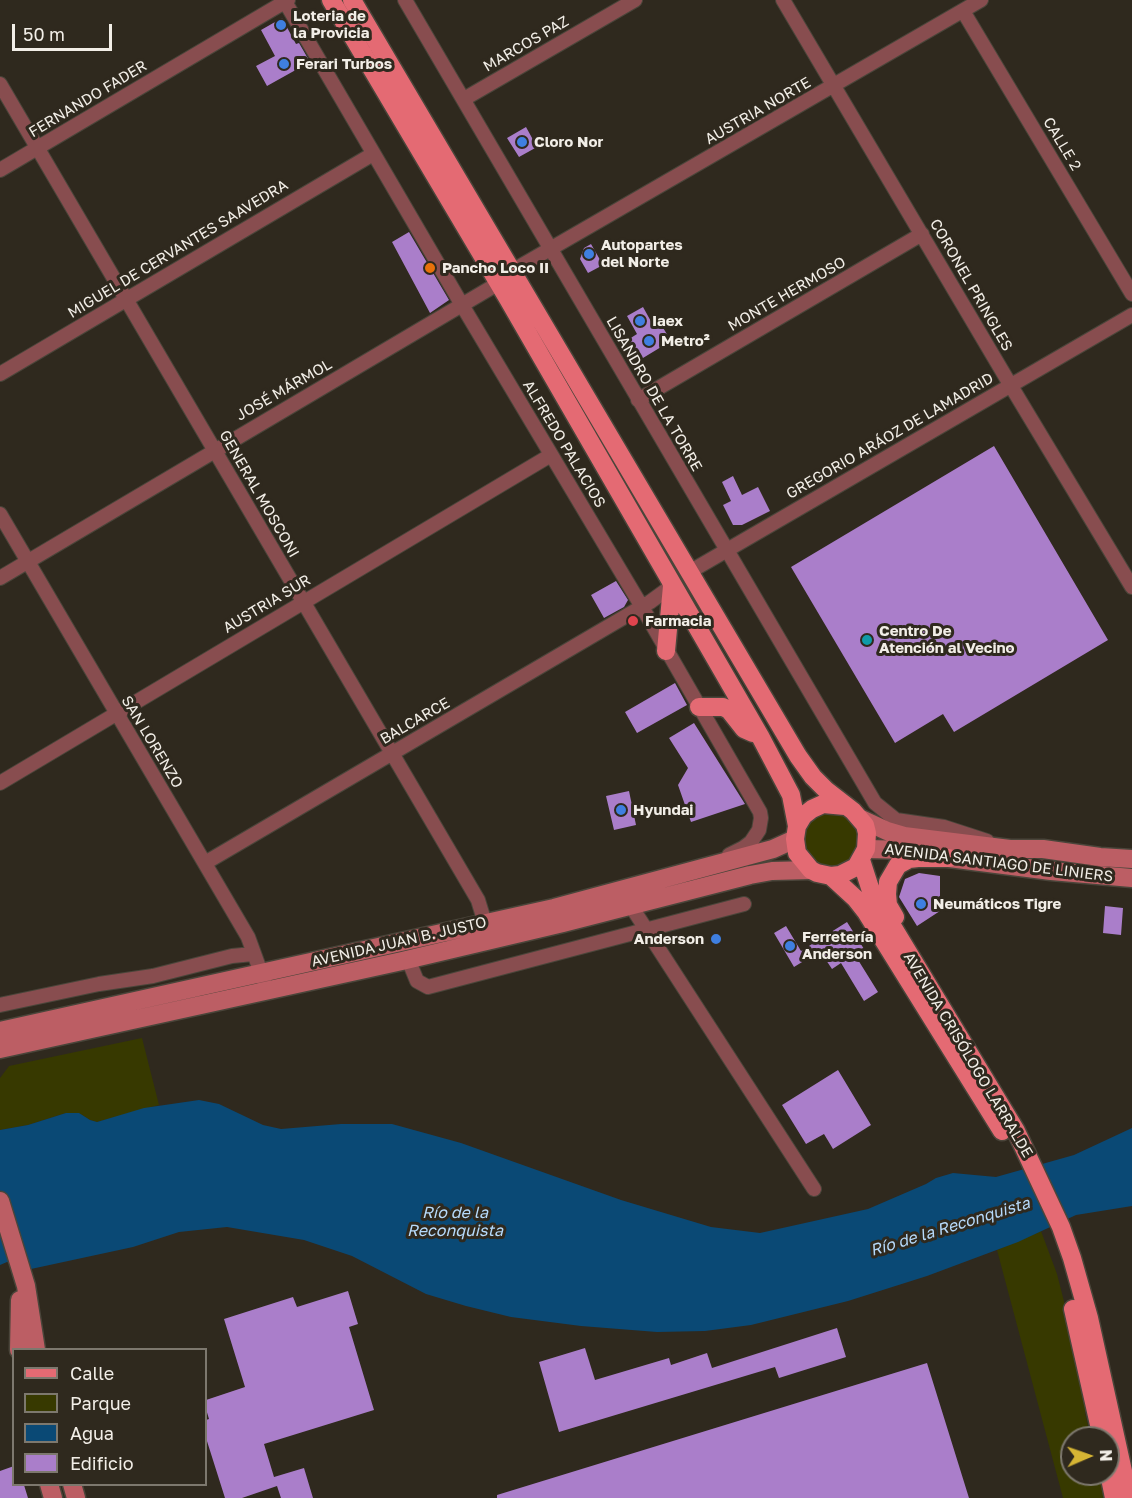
<!DOCTYPE html>
<html>
<head>
<meta charset="utf-8">
<style>
	body { margin:0 }
	#map { position:relative; width:1132px; height:1498px; overflow:hidden; background:#2f291e; font-family:"Golos Text",sans-serif }
	canvas { display:block }
	.legend { position:absolute; left:12px; top:1348px; width:195px; height:138px; box-sizing:border-box; background:#2f291e; border:2px solid #7d786e; margin:0; padding:8px 10px; list-style:none; font-size:18px; color:#f2eee7 }
	.legend li { display:flex; align-items:center; gap:12px; height:30px }
	.legend b { width:30px; border:2px solid #7d786e }
	.north { position:absolute; left:1060px; top:1426px; width:60px; height:60px; box-sizing:border-box; background:#2f291e; border:2px solid #7d786e; border-radius:50%; rotate:88deg; font-size:16px; font-weight:700; line-height:24px; text-align:center; color:#f2eee7 }
	.north::after { content:''; display:block; margin:auto; width:21px; height:27px; background:#d6b534; clip-path:polygon(50% 0,100% 100%,50% 72%,0 100%) }
	.scale { position:absolute; left:12px; top:24px; width:100px; height:27px; box-sizing:border-box; border:3px solid #f2eee7; border-top:0; padding-left:8px; font-size:18px; line-height:21px; white-space:nowrap; color:#f2eee7; -webkit-text-stroke:4px #2f291e; paint-order:stroke }
</style>
</head>
<body>
<div id="map">
<canvas width="1132" height="1498"></canvas>
<ul class="legend">
<li><b style="height:8px;background:#e46a73"></b>Calle</li>
<li><b style="height:16px;background:#373900"></b>Parque</li>
<li><b style="height:16px;background:#0a4975"></b>Agua</li>
<li><b style="height:16px;background:#aa7eca"></b>Edificio</li>
</ul>
<div class="north">N</div>
<div class="scale">50 m</div>
</div>
<script>
const ctx = document.querySelector('canvas').getContext('2d');
ctx.lineJoin = 'round';
function paint(path, color) { ctx.fillStyle = color; ctx.fill(path, 'evenodd'); }
const poly = rows => new Path2D(rows.map(r => 'M' + r).join(''));
function trace(path, color, width, dash) { ctx.strokeStyle = color; ctx.lineWidth = width; ctx.lineCap = dash ? 'butt' : 'round'; ctx.setLineDash(dash || []); ctx.stroke(path); }
function write(font, color, halo, rows, align = 'center') {
  ctx.font = font + ' "Golos Text",sans-serif'; ctx.lineWidth = 6; ctx.setLineDash([]); ctx.textBaseline = 'middle'; ctx.strokeStyle = halo; ctx.fillStyle = color; for (const [text, x, y, turn = 0] of rows) {
    ctx.save(); ctx.translate(x, y); ctx.rotate((+turn || 0) * Math.PI / 180); ctx.textAlign = isNaN(turn) ? turn : align; if (halo) ctx.strokeText(text, 0, 0); ctx.fillText(text, 0, 0); ctx.restore();
  }
}
paint(poly([
	[843,811,858,824,861,844,852,861,834,870,815,865,803,849,802,830,814,814],
	[142,1038,159,1105,97,1122,90,1120,79,1113,66,1113,28,1125,0,1130,0,1078,9,1066],
	[1041,1231,1057,1274,1089,1399,1085,1413,1091,1438,1072,1438,1072,1474,1099,1474,1104,1498,1063,1498,997,1250]
]), '#373900');
paint(poly([
	[199,1100,219,1104,263,1125,281,1129,341,1124,392,1124,461,1143,621,1200,711,1227,760,1233,868,1209,926,1184,936,1178,953,1173,996,1177,1074,1155,1132,1128,1132,1206,1076,1215,1018,1242,927,1276,848,1301,751,1325,705,1331,657,1332,581,1326,511,1317,466,1306,426,1294,352,1256,304,1240,227,1227,179,1232,133,1247,31,1269,7,1262,0,1265,0,1130,28,1125,66,1113,79,1113,90,1120,97,1122,144,1108]
]), '#0a4975');
paint(poly([
	[282,18,296,44,299,43,310,62,267,86,256,66,275,56,261,30],
	[526,127,537,147,519,157,507,138],
	[409,232,449,300,430,313,392,242],
	[591,244,603,265,588,273,580,259,584,248],
	[643,307,653,325,659,321,671,341,638,361,626,341,637,334,627,316],
	[994,446,1108,640,954,732,943,714,895,743,791,567],
	[733,476,742,495,758,487,770,511,742,525,733,525,723,505,731,501,722,482],
	[616,581,628,600,624,607,604,618,591,595],
	[675,683,687,705,637,733,625,712],
	[694,723,745,804,691,822,678,785,688,768,669,738],
	[629,791,636,825,614,830,606,796],
	[919,873,940,876,940,911,917,926,899,897,905,879],
	[1105,906,1123,908,1121,935,1103,933],
	[847,922,864,949,855,955,878,992,864,1001,841,963,832,969,820,951,794,967,774,933,786,926,801,951],
	[838,1070,871,1125,833,1149,824,1134,806,1144,782,1105],
	[348,1291,358,1324,349,1327,374,1410,264,1444,274,1477,304,1468,313,1498,281,1498,277,1486,242,1498,225,1498,206,1438,206,1420,209,1419,206,1409,206,1400,245,1387,224,1319,293,1297,297,1307],
	[837,1328,846,1357,779,1378,775,1367,559,1432,539,1362,585,1348,595,1380,669,1358,671,1365,707,1353,712,1368],
	[927,1363,969,1498,497,1498,497,1495],
	[14,1466,14,1485,24,1485,28,1498,0,1498,0,1471]
]), '#aa7eca');
const street = poly([
	[284,0,462,305,642,607,760,812,761,818,759,830,751,842,743,848,729,855],
	[405,0,875,803,896,820,944,827,987,841],
	[783,0,1011,386,1132,587],
	[963,11,1132,294],
	[0,84,478,900,485,923],
	[464,99,635,0],
	[0,170,288,0],
	[512,271,981,0],
	[0,374,373,154],
	[638,400,922,234],
	[0,514,248,937,264,981],
	[691,571,1132,315],
	[0,578,499,283],
	[0,783,551,455],
	[205,863,650,602,672,586],
	[631,906,814,1189],
	[408,959,417,981,428,987,744,904],
	[0,1005,99,984,153,976,232,956,253,954]
]);
const secondary = poly([
	[861,819,887,831,904,836,1010,849,1043,849,1100,857,1132,859],
	[866,849,911,850,949,858,1051,871,1132,878],
	[0,1031,554,908,773,849,795,839],
	[0,1049,402,961,563,923,750,875,772,871,811,870],
	[0,1201,26,1286,36,1350],
	[19,1350,20,1300],
	[49,1484,53,1498],
	[72,1484,76,1498]
]);
const primary = poly([
	[331,0,508,299,760,736,791,795,797,826],
	[352,0,798,756,813,777,826,790,853,811,865,825,867,833,866,849,856,867,840,875,831,876,817,873,811,870,797,853,795,839,797,826,803,816,812,809,823,804,845,806],
	[666,651,672,586],
	[699,707,723,707,729,710,744,729,753,733],
	[861,860,871,891,1016,1131,1061,1227,1072,1258,1089,1318,1129,1498],
	[831,876,855,898,866,912,1002,1131],
	[895,917,888,905,887,894,888,882,898,865,909,859,918,858,949,858],
	[1073,1309,1102,1438],
	[1108,1468,1114,1498]
]);
trace(street, '#4a453a', 16);
trace(secondary, '#4a453a', 21);
trace(primary, '#4a453a', 21);
trace(street, '#884d4f', 14);
trace(secondary, '#bc5e64', 18);
trace(primary, '#e46a73', 18);
for (const [x, y, r, color] of [
	[281,25,6,"#3f7fe0"],
	[284,64,6,"#3f7fe0"],
	[522,142,6,"#3f7fe0"],
	[589,254,6,"#3f7fe0"],
	[430,268,6,"#e8710a"],
	[640,321,6,"#3f7fe0"],
	[649,341,6,"#3f7fe0"],
	[633,621,6,"#e0444e"],
	[867,640,6,"#0f9aa8"],
	[621,810,6,"#3f7fe0"],
	[921,904,6,"#3f7fe0"],
	[716,939,6,"#3f7fe0"],
	[790,946,6,"#3f7fe0"]
]) { const dot = new Path2D(); dot.arc(x, y, r, 0, 2 * Math.PI); ctx.fillStyle = color; ctx.fill(dot); trace(dot, '#2f291e', 2); }
write('bold 15px', '#f2eee7', '#2f291e', [
	["Loteria de",293,16],
	["la Provicia",293,33],
	["Ferari Turbos",296,64],
	["Cloro Nor",534,142],
	["Autopartes",601,245],
	["del Norte",601,262],
	["Pancho Loco II",442,268],
	["Iaex",652,321],
	["Metro²",661,341],
	["Farmacia",645,621],
	["Centro De",879,631],
	["Atención al Vecino",879,648],
	["Hyundai",633,810],
	["Neumáticos Tigre",933,904],
	["Ferretería",802,937],
	["Anderson",802,954],
	["Anderson",704,939,"right"]
], 'left');
write('15px', '#f2eee7', '#2f291e', [
	["MARCOS PAZ",526,44,-30],
	["FERNANDO FADER",88,99,-31],
	["AUSTRIA NORTE",758,111,-30],
	["CALLE 2",1062,144,59],
	["MIGUEL DE CERVANTES SAAVEDRA",178,249,-31],
	["CORONEL PRINGLES",971,285,60],
	["MONTE HERMOSO",787,294,-30],
	["JOSÉ MÁRMOL",284,390,-30],
	["LISANDRO DE LA TORRE",654,394,60],
	["GREGORIO ARÁOZ DE LAMADRID",890,436,-30],
	["ALFREDO PALACIOS",564,444,59],
	["GENERAL MOSCONI",259,494,60],
	["AUSTRIA SUR",267,604,-31],
	["BALCARCE",415,721,-30],
	["SAN LORENZO",152,742,59],
	["AVENIDA SANTIAGO DE LINIERS",999,863,7],
	["AVENIDA JUAN B. JUSTO",399,942,-13],
	["AVENIDA CRISÓLOGO LARRALDE",968,1055,59]
]);
write('italic 16px', '#b6dafb', '#2f291e', [
	["Río de la",455,1213],
	["Reconquista",455,1231],
	["Río de la Reconquista",950,1227,-17]
]);
</script>
</body>
</html>
